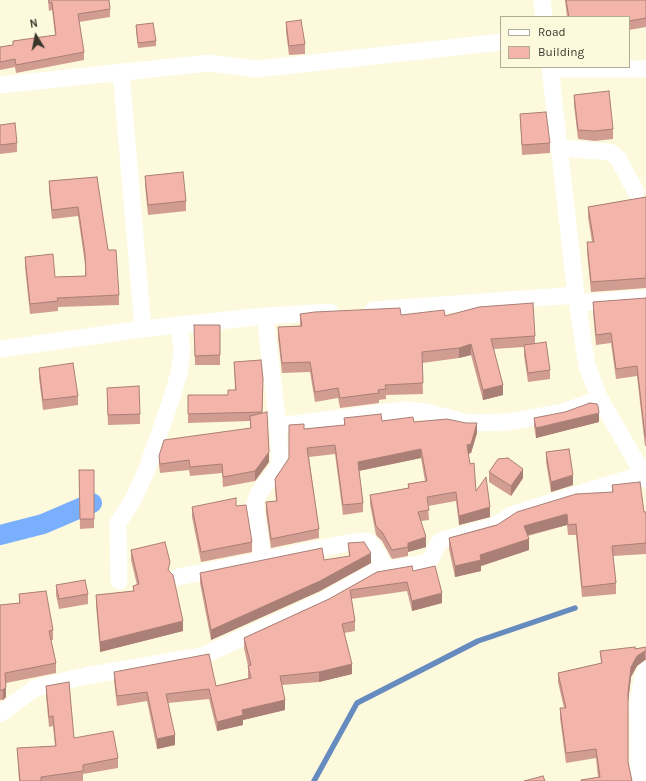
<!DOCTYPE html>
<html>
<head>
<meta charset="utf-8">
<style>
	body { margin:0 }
	#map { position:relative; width:646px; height:781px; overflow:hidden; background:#fdf9dd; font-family:Karla,sans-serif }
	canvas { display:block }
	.legend { position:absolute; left:500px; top:16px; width:130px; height:52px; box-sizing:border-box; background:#fdf9dd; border:1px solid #afab96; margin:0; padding:5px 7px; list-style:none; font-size:12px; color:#39372c }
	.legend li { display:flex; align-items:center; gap:8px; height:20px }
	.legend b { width:20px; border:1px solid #afab96 }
	.north { position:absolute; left:16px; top:16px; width:40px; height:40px; -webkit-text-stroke:3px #fdf9dd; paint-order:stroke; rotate:350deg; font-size:11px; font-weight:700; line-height:16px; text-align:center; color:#39372c }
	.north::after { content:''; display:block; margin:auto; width:14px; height:18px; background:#39372c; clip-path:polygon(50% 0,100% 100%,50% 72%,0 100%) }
</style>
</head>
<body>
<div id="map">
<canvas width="646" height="781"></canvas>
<ul class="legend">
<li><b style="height:5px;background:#fff"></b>Road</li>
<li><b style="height:11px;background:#f3b5a9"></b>Building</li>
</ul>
<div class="north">N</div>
</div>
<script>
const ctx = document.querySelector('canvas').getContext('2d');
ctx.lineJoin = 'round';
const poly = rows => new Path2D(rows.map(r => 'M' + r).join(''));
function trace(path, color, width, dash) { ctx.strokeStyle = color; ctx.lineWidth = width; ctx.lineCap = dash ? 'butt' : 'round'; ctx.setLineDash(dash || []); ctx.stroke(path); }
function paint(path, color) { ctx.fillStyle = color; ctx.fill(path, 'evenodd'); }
trace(poly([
	[314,781,357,703,478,641,575,608]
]), '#668bbe', 5.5);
trace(poly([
	[0,535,43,524,92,503]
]), '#79affc', 20);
trace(poly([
	[542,0,544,17],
	[550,67,576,295,587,366,600,399,646,479],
	[550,69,646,69],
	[0,85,209,63,257,69,501,42],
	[559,148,610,152,618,158,636,192],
	[577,303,646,298],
	[373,310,576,295],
	[143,329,179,325],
	[0,349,143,329,121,72],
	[278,426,404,410,426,412,468,423,508,422,563,412,600,399],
	[263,560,255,504,258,494,279,466,280,459,278,426,265,316],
	[178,577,347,543,367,541,373,546,386,569],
	[119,581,118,523,133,500,147,469,172,397,179,373,182,351,179,325,265,316,330,312],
	[0,714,35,688,85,676,202,656,325,600,374,572,426,563,432,557,438,544,443,540,494,526,513,514,643,474],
	[639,781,638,702,643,677,646,670]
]), '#fff', 17);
paint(poly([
	[48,0,109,0,110,9,110,17,79,22,84,52,84,60,16,73,15,67,0,70,0,47,13,45,13,41,55,35,52,10,49,11],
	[565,0,646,0,646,27,629,30,629,17,567,17],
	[286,22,305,44,305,54,289,55,286,32],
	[136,25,156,41,156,46,138,48,136,30],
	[574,95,613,129,613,139,595,141,578,139,574,105],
	[520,114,550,143,550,153,522,155],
	[0,125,17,143,17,152,0,154],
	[145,176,186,201,186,211,148,215,145,185],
	[97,177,108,250,119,295,119,305,58,307,58,311,30,314,25,267,25,257,55,277,85,276,85,264,78,216,52,219,49,191,49,181],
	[646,197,646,288,591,292,587,252,587,242,592,242,588,217,588,207],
	[646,298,646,446,645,446,637,376,616,379,611,343,596,345,593,312,593,302],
	[300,314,445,316,535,336,535,344,550,370,550,379,528,382,524,355,524,347,494,349,503,395,483,400,471,355,459,358,422,363,423,394,386,395,386,399,379,400,379,403,340,408,338,398,315,402,310,372,282,373,278,337,278,327,300,326],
	[194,325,220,325,220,365,195,365],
	[234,362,263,388,262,414,269,462,255,481,223,487,222,473,190,476,189,470,160,473,159,465,159,456,250,428,250,421,188,423,188,395,228,395,235,390],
	[39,368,78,396,78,405,43,410,39,378],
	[107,397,140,414,140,424,108,425],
	[344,418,382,421,414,422,477,433,471,453,468,454,476,491,490,517,459,525,456,501,428,506,429,520,421,521,426,547,408,552,408,556,392,559,382,541,376,535,370,504,370,495,408,488,408,484,425,481,421,458,359,471,363,503,363,512,343,515,335,454,309,457,319,529,319,538,271,548,266,512,266,502,276,501,275,488,275,479,289,458,304,429,344,425],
	[534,418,599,422,536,438,534,427],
	[546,452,573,485,551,492,546,462],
	[79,470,94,470,94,528,80,529],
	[489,472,523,478,511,496,489,482],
	[612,485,644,512,646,512,646,554,613,556,616,583,616,594,582,597,576,535,568,535,567,525,528,536,529,550,481,566,481,571,455,577,449,549,449,538,612,492],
	[236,506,252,542,252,552,201,562,192,517,192,507],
	[348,543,371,563,320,591,211,640,200,583,200,573,324,560,349,557],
	[131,550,170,571,183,631,100,652,96,605,96,595,133,591,133,586,137,585,131,560],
	[413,571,442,603,412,611,407,591,351,599,355,621,355,631,344,633,352,674,319,682,282,685,285,710,243,720,243,725,217,731,209,699,168,703,175,745,157,749,147,701,117,706,114,681,114,672,216,686,248,678,248,666,244,648,244,638,329,599,377,572],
	[56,585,88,594,88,604,59,609,56,595],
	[19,594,53,630,53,640,51,640,56,663,56,673,6,683,6,697,3,700,0,700,0,605,19,603],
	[646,647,646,660,645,660,637,666,631,677,628,702,628,762,632,781,598,777,596,758,566,763,560,718,560,708,564,708,558,682,558,673,601,663,600,651,635,649],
	[46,686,74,738,118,758,118,768,83,774,83,781,19,781,17,748,55,746,53,726,49,727,46,696]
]), '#d19c91');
paint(poly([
	[471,344,471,355,459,358,459,348],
	[263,379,263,388,262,421,262,412],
	[503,385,503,395,483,400,483,390],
	[599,413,599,422,536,438,536,428],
	[477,423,477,433,471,453,467,454,467,445],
	[421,449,421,458,358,471,358,462],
	[269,452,269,462,255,481,255,471],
	[523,469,523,478,511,496,511,486],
	[573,475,573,485,551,492,551,482],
	[490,507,490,517,459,525,459,516],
	[567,514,567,525,524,536,524,526],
	[426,537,426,547,408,552,408,543],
	[529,539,529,550,481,566,481,571,455,577,455,566,480,555],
	[371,553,371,563,320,591,211,640,211,630],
	[442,593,442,603,412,611,412,601],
	[183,621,183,631,100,652,100,642],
	[645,651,645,660,637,666,631,677,628,702,628,693,631,667,637,656],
	[352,664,352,674,319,682,319,672],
	[6,687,6,697,3,700,3,690],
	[285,700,285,710,243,720,243,725,217,731,217,722,242,710],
	[175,735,175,745,157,749,157,739]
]), '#aa7f76');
const building = poly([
	[49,0,109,0,110,9,78,14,84,52,16,65,15,59,0,62,0,47,13,45,13,41,56,35,52,2,49,3,49,0],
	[566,0,646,0,646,18,629,21,629,17,569,17,566,0],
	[301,20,305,44,289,46,286,22,301,20],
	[153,23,156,41,138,43,136,25,153,23],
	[609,91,613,129,595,131,578,130,574,95,609,91],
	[546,112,550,143,522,145,520,114,546,112],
	[15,123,17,143,0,145,0,125,15,123],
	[183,172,186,201,148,205,145,176,183,172],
	[97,177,108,250,116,250,119,295,57,298,58,301,30,304,25,257,53,254,55,277,86,276,85,254,78,207,52,210,49,181,97,177],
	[646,197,646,278,591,282,587,242,594,242,588,207,646,197],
	[646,298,646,436,645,436,637,366,616,369,611,333,596,335,593,302,646,298],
	[533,303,535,336,491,339,503,385,483,390,471,344,459,348,422,352,423,383,385,385,386,389,378,390,379,393,340,398,338,388,315,392,310,362,282,363,278,327,302,326,300,314,315,312,400,308,401,315,444,310,445,316,479,307,533,303],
	[194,325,220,325,220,355,195,356,194,325],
	[546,342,550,370,528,373,524,345,546,342],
	[261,360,263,379,262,412,188,414,188,395,228,395,228,390,236,390,234,362,261,360],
	[73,363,78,396,43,400,39,368,73,363],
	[139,386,140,414,108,415,107,388,139,386],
	[590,403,597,404,598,406,599,413,536,428,534,418,565,412,590,403],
	[267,412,269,452,255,471,223,477,222,464,190,467,189,460,160,464,159,456,164,440,251,428,250,416,267,412],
	[381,414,382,421,413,417,414,422,447,419,466,423,477,423,471,444,467,445,470,464,474,463,476,491,486,477,490,507,459,516,456,492,427,497,429,510,418,512,426,537,408,543,408,547,392,550,382,532,376,526,370,495,409,488,408,484,427,481,421,449,358,462,363,503,343,505,335,445,307,448,319,529,271,539,266,502,277,501,275,479,289,458,289,425,304,424,304,429,345,425,344,418,381,414],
	[569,449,573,475,551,482,546,452,569,449],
	[508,458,523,469,511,486,489,472,498,459,508,458],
	[79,470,94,470,94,519,80,519,79,470],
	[640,482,644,512,646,512,646,543,612,546,616,583,582,587,576,524,568,525,567,514,524,526,529,539,480,555,481,560,455,566,449,538,497,525,517,512,576,494,613,492,612,485,640,482],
	[236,498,236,506,246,505,252,542,201,552,192,507,236,498],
	[165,542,170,562,168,570,173,575,183,621,100,642,96,595,134,591,133,586,139,584,131,550,165,542],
	[364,542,371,553,320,581,211,630,200,573,322,548,324,560,350,556,348,543,364,542],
	[412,566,413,571,435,566,442,593,412,601,407,582,350,590,355,621,342,624,352,664,319,672,280,676,285,700,242,710,243,715,217,722,209,689,166,694,175,735,157,739,147,692,117,696,114,672,209,654,216,686,251,678,248,666,251,665,244,638,329,599,377,572,412,566],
	[85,580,88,594,59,599,56,585,85,580],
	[46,591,53,630,49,631,56,663,5,673,6,687,3,690,0,690,0,605,20,603,19,594,46,591],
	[635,647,635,649,646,647,646,651,645,651,637,656,631,667,628,693,628,762,632,781,581,781,581,780,600,777,596,749,566,753,560,708,566,708,558,673,602,663,600,651,635,647],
	[69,682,74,738,113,731,118,758,83,765,83,771,41,777,41,781,20,781,17,748,56,746,53,716,49,717,46,686,69,682],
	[543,776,545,781,524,781,543,776]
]);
paint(building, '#f3b5a9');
trace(building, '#aa7f76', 1);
</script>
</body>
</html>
